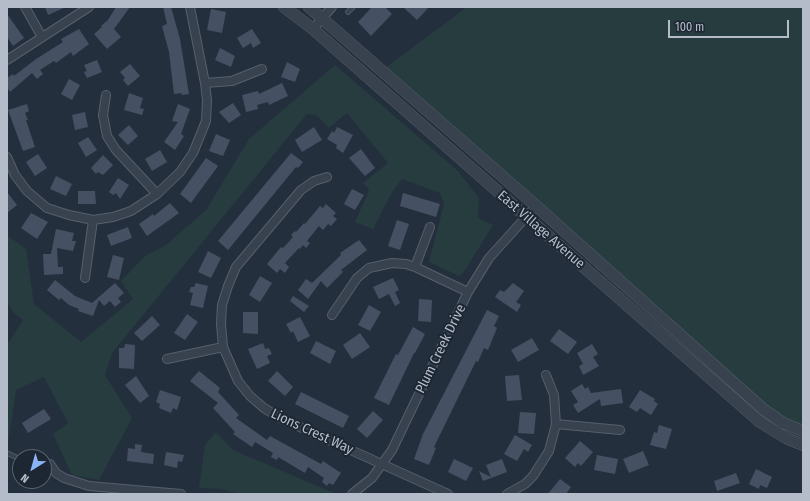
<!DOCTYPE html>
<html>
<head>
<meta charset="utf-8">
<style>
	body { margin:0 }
	#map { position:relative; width:810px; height:501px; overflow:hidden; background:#242f3e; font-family:"Fira Sans Condensed",sans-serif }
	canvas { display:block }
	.frame { position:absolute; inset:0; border:8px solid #b4bcc9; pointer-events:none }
	.north { position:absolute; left:12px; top:449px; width:40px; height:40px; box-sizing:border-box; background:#1d2633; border:1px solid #59626f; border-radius:50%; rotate:217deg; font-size:11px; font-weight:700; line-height:16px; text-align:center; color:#b4bcc9 }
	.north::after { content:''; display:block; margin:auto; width:14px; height:18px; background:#8ab4f8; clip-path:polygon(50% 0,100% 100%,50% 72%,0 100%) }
	.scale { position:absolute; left:668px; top:20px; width:121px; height:18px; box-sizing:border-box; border:2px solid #b4bcc9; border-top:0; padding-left:5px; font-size:12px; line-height:14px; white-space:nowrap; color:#b4bcc9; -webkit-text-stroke:3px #1d2633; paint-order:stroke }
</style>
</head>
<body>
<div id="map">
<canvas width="810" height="501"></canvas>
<div class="frame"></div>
<div class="north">N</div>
<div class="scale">100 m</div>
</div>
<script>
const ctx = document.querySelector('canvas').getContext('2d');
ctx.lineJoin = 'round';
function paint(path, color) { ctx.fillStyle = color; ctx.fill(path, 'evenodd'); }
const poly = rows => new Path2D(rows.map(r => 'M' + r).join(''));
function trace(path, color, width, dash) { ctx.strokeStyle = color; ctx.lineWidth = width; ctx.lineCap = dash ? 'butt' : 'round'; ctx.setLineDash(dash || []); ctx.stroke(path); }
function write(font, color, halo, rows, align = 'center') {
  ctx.font = font + ' "Fira Sans Condensed",sans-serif'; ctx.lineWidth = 4; ctx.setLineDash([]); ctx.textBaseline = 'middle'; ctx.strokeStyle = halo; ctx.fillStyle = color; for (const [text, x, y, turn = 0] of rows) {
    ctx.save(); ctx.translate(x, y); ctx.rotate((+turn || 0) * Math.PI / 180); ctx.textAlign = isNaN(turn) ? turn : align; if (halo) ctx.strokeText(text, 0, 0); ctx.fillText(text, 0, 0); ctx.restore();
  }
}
paint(poly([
	[467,7,803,7,803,431,783,423,381,71],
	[335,65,457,170,479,198,478,218,493,225,464,272,459,276,429,262,444,204,440,193,402,179,391,194,373,229,355,222,369,190,363,183,388,163,347,113,329,128,316,115,307,114,112,353,105,375,132,418,99,480,72,475,53,434,68,423,44,377,16,390,8,444,7,443,7,345,23,320,13,312,7,302,7,235,26,249,34,304,81,342,133,299,121,281,145,256,166,245,206,210,249,139],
	[216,432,233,450,334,493,241,494,221,489,199,488,205,445]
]), '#263c3f');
paint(poly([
	[45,7,66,7,48,15],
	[116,7,130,7,114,29,121,37,107,49,94,34,102,27,101,26,108,20],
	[163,7,171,7,180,39,189,94,181,95,182,93,174,94,169,52,162,26,167,24],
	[372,7,385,7,392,14,371,36,358,22],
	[403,7,429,7,417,20],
	[211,9,226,12,222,33,207,30],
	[7,14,24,38,13,46,7,37],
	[79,29,89,44,73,56,71,52,56,63,54,61,40,70,43,74,37,79,32,73,10,92,7,87,7,78,13,74,14,76,36,59,63,42,61,39],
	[252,29,261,43,253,48,251,43,243,48,237,38],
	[220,48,235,56,231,67,215,60],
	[97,60,102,72,87,78,84,72,87,71,84,65],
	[287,62,300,69,295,82,281,77],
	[130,64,140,76,128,86,123,80,125,78,120,72],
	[69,79,80,85,72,100,61,94],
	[282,83,288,96,269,105,268,102,257,105,258,109,246,112,242,95,258,91,259,94],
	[129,93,143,98,140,108,144,109,142,115,124,110],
	[233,103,241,115,229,123,219,112],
	[27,104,29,111,25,113,28,120,26,120,35,147,23,151,8,110],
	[178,104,190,109,181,134,184,136,175,150,164,142,178,122,172,121],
	[85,112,88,127,75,130,72,115],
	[129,125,138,136,128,145,118,135],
	[314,127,322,140,302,152,295,140],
	[337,127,353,135,343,153,336,148,337,145,327,139,332,131,334,133],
	[216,134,230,140,223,156,209,151],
	[88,137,97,150,86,157,78,143],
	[361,149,375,168,365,176,349,158],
	[160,150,167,162,152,171,145,159],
	[291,153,303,162,298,168,296,167,228,250,218,241],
	[38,154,47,168,35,176,26,162],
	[103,155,113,165,103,175,98,172,96,174,91,168],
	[206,158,218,166,191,203,180,194],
	[56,176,72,184,66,196,50,189],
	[118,178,129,185,120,199,116,193,113,195,109,192],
	[352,189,364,195,355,210,344,204],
	[78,191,95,191,96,204,78,204],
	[7,192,17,205,7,213],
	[403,193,440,204,436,217,400,206],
	[170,203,179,213,147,236,139,224,153,214,154,216],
	[326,204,336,213,333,216,337,219,331,226,328,224,323,230,319,226,307,241,310,243,306,248,303,245,300,249,299,248,285,263,289,267,285,273,280,269,277,273,267,264,281,247,283,248,293,237,291,235,295,231,296,232,304,223,305,224,320,206,323,208],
	[31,213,48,222,37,239,21,228],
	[397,220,409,224,400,250,388,246],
	[128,227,132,238,111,246,107,235],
	[56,229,74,233,72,241,76,241,73,251,57,248,58,267,63,267,63,274,44,275,43,254,51,254],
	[359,240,367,250,341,270,343,272,327,288,321,281,308,299,298,290,306,279,312,283,341,255,340,253],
	[208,251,221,258,211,278,198,272],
	[113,255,124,258,119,280,107,277],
	[260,276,272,283,260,302,249,295],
	[393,278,399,290,395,292,400,303,395,306,389,294,379,299,373,287],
	[55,280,75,296,92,303,115,283,124,293,118,298,121,302,115,307,110,301,104,306,99,300,93,316,78,311,79,309,69,305,61,298,59,300,47,290],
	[196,283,208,286,203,308,190,305,193,293,189,292,191,287,194,287],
	[513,283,524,291,516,302,521,305,517,312,495,297,500,290,504,292],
	[293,296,309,306,304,312,290,301],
	[419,299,432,300,431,322,418,321],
	[369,305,381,312,370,331,358,325],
	[487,310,499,316,494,326,497,328,488,350,484,348,478,362,476,361,434,447,436,448,429,465,414,459,423,434],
	[243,312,258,312,258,334,243,333],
	[187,314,198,322,185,340,174,333],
	[152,316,160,325,142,341,134,333],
	[300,317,310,336,298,342,293,331,291,333,286,324],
	[413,327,425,334,415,353,414,353,389,405,374,398,396,354,398,355],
	[559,329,577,342,568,354,550,341],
	[360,333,370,347,352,359,343,345],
	[532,338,539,350,518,362,511,350],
	[316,341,336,351,330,364,310,353],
	[263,343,265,349,269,348,272,354,267,356,270,363,257,369,248,349],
	[125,344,135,345,134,369,119,368,119,348,124,348],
	[592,344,598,354,593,357,599,366,583,375,579,366,583,364,577,353],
	[199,371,220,388,218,392,239,415,236,418,267,440,270,436,321,464,323,461,341,473,333,485,329,483,327,486,322,482,324,478,308,467,305,473,278,457,277,460,271,457,273,453,255,442,252,447,233,434,235,432,213,408,218,403,190,381],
	[277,371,293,387,285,396,268,381],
	[519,375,522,400,507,401,505,376],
	[136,376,149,396,140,403,125,385],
	[582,384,585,389,588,387,591,393,621,389,623,403,601,406,600,399,578,413,573,405,578,402,571,391],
	[160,390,181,397,177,410,173,408,171,413,159,408,160,404,156,402],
	[640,390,655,399,654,401,658,404,651,415,640,408,637,412,629,407],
	[301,392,349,416,343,428,295,404],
	[44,409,51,419,28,433,22,423],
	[373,411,383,420,367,438,357,429],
	[520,412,536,413,534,434,518,433],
	[659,425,672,429,666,449,650,445,654,432,657,433],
	[515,435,532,445,528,452,524,449,517,461,504,454],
	[580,441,593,452,581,466,578,463,575,467,565,458],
	[135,444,142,445,141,452,154,454,153,464,127,461,128,448,135,449],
	[643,451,649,465,629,473,623,459],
	[166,452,184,455,182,462,178,461,177,468,164,465],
	[597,455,618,459,615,474,594,470],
	[454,459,473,468,466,481,448,472],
	[502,459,507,472,483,481,479,471,491,477,486,465],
	[756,469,772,477,767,488,760,485,759,489,749,484],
	[736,473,740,483,717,491,714,481],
	[560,479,571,487,566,494,548,494]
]), '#455162');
const service = poly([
	[348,12,353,7],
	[7,453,20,459]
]);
const minor = poly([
	[25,7,42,37],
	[313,29,332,7],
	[7,60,89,7],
	[205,83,232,81,262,69],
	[106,95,103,115,107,136,116,150,157,194],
	[7,157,15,175,27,191,47,208,69,215,93,220,113,217,131,211,157,194,180,172,193,153,206,121,207,100,205,83,190,7],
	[327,177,314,181,301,190,236,267,228,286,222,305,221,324,223,347,238,381,250,396,264,408,280,418,448,494],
	[415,267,430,227],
	[85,278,93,220],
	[332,315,357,278,369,268,392,263,406,264,415,267,468,292],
	[167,359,223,347],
	[556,424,620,430],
	[50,464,56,473,64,478,89,486,181,494],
	[352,494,372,478,392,450,468,292,489,258,536,206],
	[507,494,525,484,533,476,549,451,556,424,554,395,546,375]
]);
const tertiary = poly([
	[284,7,313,29,760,422,786,438,803,445],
	[309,7,543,212,763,409,783,423,803,431]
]);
trace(service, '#565f6c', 5.5);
trace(minor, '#565f6c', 10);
trace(tertiary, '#565f6c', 12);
trace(service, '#38414e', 4);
trace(minor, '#38414e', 8);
trace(tertiary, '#38414e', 11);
write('14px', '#b4bcc9', '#1d2633', [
	["East Village Avenue",541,230,41],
	["Plum Creek Drive",441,349,-64],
	["Lions Crest Way",312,432,25]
]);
</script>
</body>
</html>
